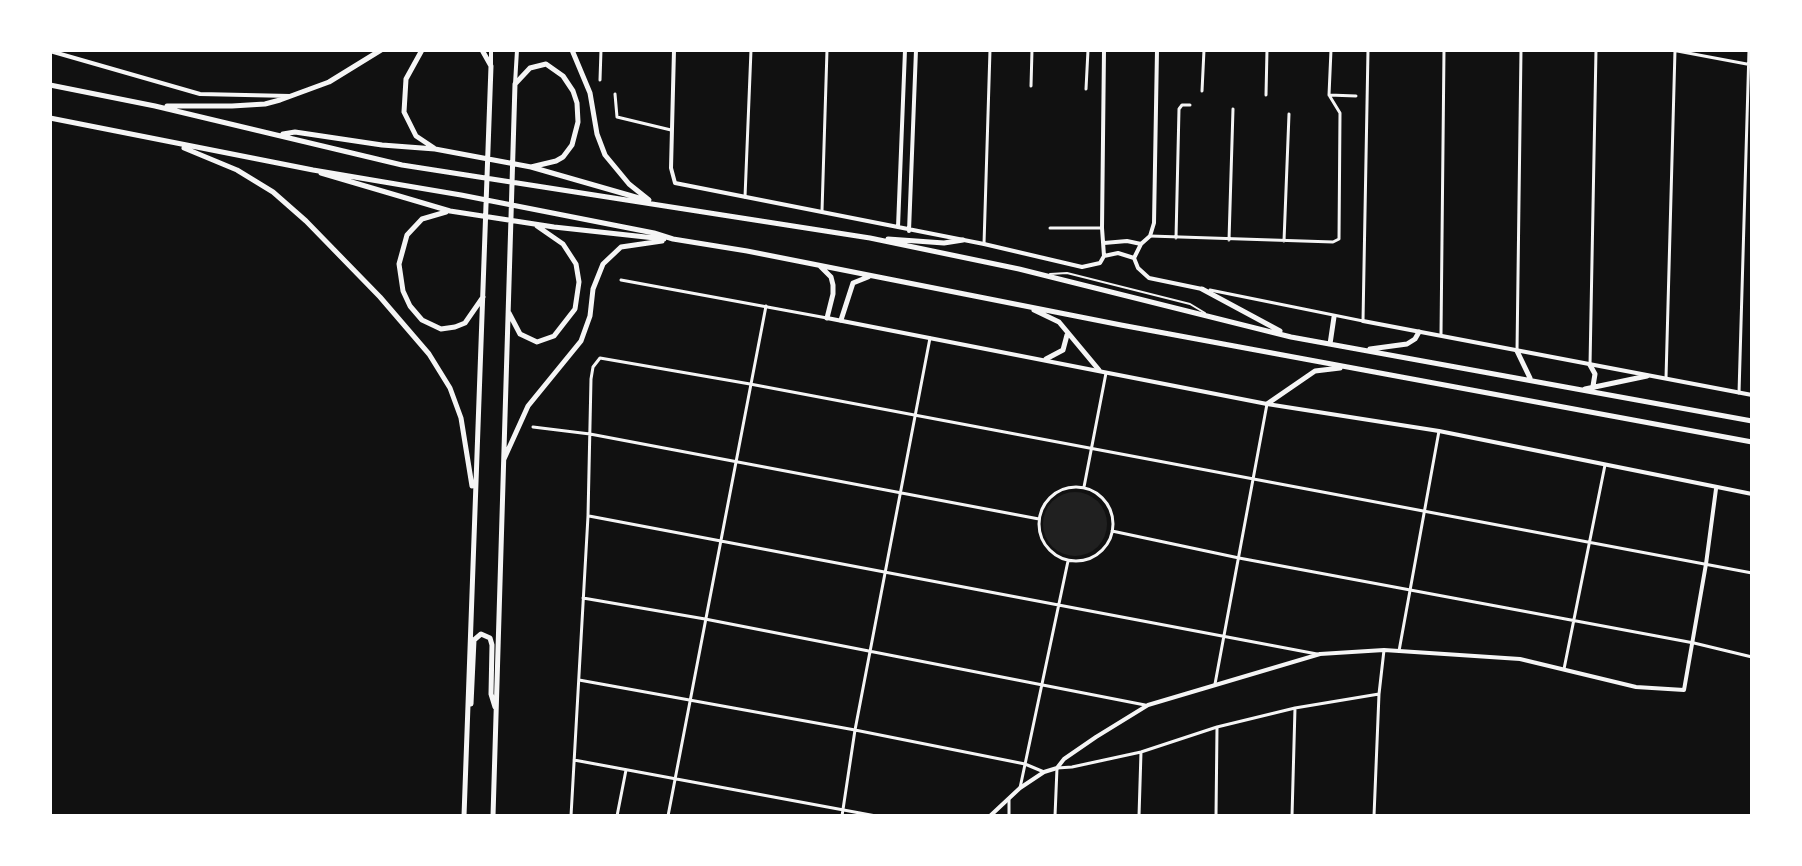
<!DOCTYPE html>
<html>
<head>
<meta charset="utf-8">
<style>
	body { margin:0 }
	#map { position:relative; width:1802px; height:866px; overflow:hidden; background:#111; font-family:"PT Sans Narrow",sans-serif }
	canvas { display:block }
	.frame { position:absolute; inset:0; border:52px solid #fff; pointer-events:none }
</style>
</head>
<body>
<div id="map">
<canvas width="1802" height="866"></canvas>
<div class="frame"></div>
</div>
<script>
const ctx = document.querySelector('canvas').getContext('2d');
ctx.lineJoin = 'round';
function paint(path, color) { ctx.fillStyle = color; ctx.fill(path, 'evenodd'); }
const poly = rows => new Path2D(rows.map(r => 'M' + r).join(''));
function trace(path, color, width, dash) { ctx.strokeStyle = color; ctx.lineWidth = width; ctx.lineCap = dash ? 'butt' : 'round'; ctx.setLineDash(dash || []); ctx.stroke(path); }
paint(poly([
	'1043 524a32 32 0 1 1 64 0a32 32 0 1 1-64 0Z'
]), '#202020');
trace(poly([
	[1050,274,1067,273,1190,304,1205,313]
]), '#f5f5f5', 2);
trace(poly([
	[1331,50,1329,95,1356,96],
	[1672,50,1752,65],
	[600,80,601,50],
	[1031,86,1032,50],
	[1086,89,1088,50],
	[1202,91,1204,50],
	[615,94,617,117,671,130],
	[1266,95,1267,50],
	[745,197,751,50],
	[822,211,827,50],
	[1050,228,1102,228],
	[1150,236,1333,242,1339,239,1340,113,1329,95],
	[1176,238,1179,109,1182,105,1190,105],
	[1229,240,1233,109],
	[1284,241,1289,114],
	[984,244,990,50],
	[621,280,827,318],
	[1210,290,1363,321,1368,50],
	[1441,334,1444,50],
	[1517,351,1521,50],
	[1590,365,1596,50],
	[1666,378,1675,50],
	[1739,393,1749,50],
	[533,427,590,434,1039,519],
	'1039 524a37 37 0 1 1 74 0a37 37 0 1 1-74 0Z',
	[1084,487,1106,373],
	[589,516,1317,654],
	[1112,531,1239,558,1694,643,1752,657],
	[583,598,705,619,1145,705],
	[1399,651,1439,431],
	[1564,669,1605,465],
	[579,680,855,730,1025,764,1044,772],
	[1215,684,1267,404],
	[574,760,876,816],
	[1020,788,1068,561],
	[571,816,588,516,591,379,593,367,600,358,750,384,1752,573],
	[617,816,626,770],
	[668,816,766,306],
	[842,816,855,730,930,338],
	[1009,816,1009,800],
	[1055,816,1057,768,1072,767,1141,752,1217,727,1295,708,1379,694],
	[1139,816,1141,752],
	[1216,816,1217,728],
	[1292,816,1295,708],
	[1374,816,1379,694,1384,650]
]), '#f5f5f5', 3);
trace(poly([
	[674,50,671,168,675,183,984,244,1082,267,1100,263,1104,256,1102,228,1104,50],
	[1157,50,1154,223,1150,236,1141,244,1134,258,1138,268,1149,278,1202,289],
	[50,51,200,94,290,96],
	[898,227,905,50],
	[909,231,916,50],
	[1104,243,1127,241,1141,244],
	[1104,256,1118,253,1134,258],
	[1363,321,1752,395],
	[990,816,1020,788,1044,772,1057,768,1064,759,1096,737,1148,705,1320,654,1384,650,1520,659,1636,687,1684,690,1706,564,1716,489]
]), '#f5f5f5', 4);
trace(poly([
	[491,64,491,50],
	[515,84,517,50],
	[827,318,1267,404,1439,431,1752,494]
]), '#f5f5f5', 4);
trace(poly([
	[422,50,406,79,404,112,416,136,434,148],
	[572,50,590,93,597,134,605,155,629,184,649,200],
	[50,85,155,106,402,165,870,238,1019,269,1291,337,1752,421],
	[167,106,232,106,265,104,280,100,329,82,381,50],
	[50,118,313,170,461,195,654,233,673,239,747,251,1121,325,1752,442],
	[283,134,295,132,382,145,435,149,531,167,646,200],
	[184,148,237,170,273,192,306,221,380,297,429,354,450,388,461,418,472,486],
	[321,173,450,211,554,227,664,239],
	[446,212,422,219,407,235,399,264,403,291,410,306,422,320,441,329,455,327,465,323,483,297],
	[888,239,944,243,963,240],
	[820,266,831,277,833,285,833,294,827,318],
	[1202,289,1280,331],
	[1034,310,1059,322,1099,370],
	[509,313,520,334,537,342,554,336,575,309,579,282,576,264,563,244,537,226],
	[841,320,853,283,868,277],
	[1330,344,1334,317],
	[1370,349,1407,344,1415,339,1419,332],
	[1517,351,1530,378],
	[1046,359,1063,350,1067,335],
	[1590,365,1595,374,1593,386],
	[1585,389,1647,376],
	[1267,404,1315,371,1340,368],
	[504,459,528,406,581,341,590,316,593,289,603,264,621,247,662,241],
	[471,704,474,640,481,634,490,638,492,645,491,694,495,707],
	[464,816,491,66,482,50],
	[493,816,515,84,530,68,546,64,563,76,573,91,577,103,578,122,572,145,563,157,556,161,531,167]
]), '#f5f5f5', 5);
</script>
</body>
</html>
